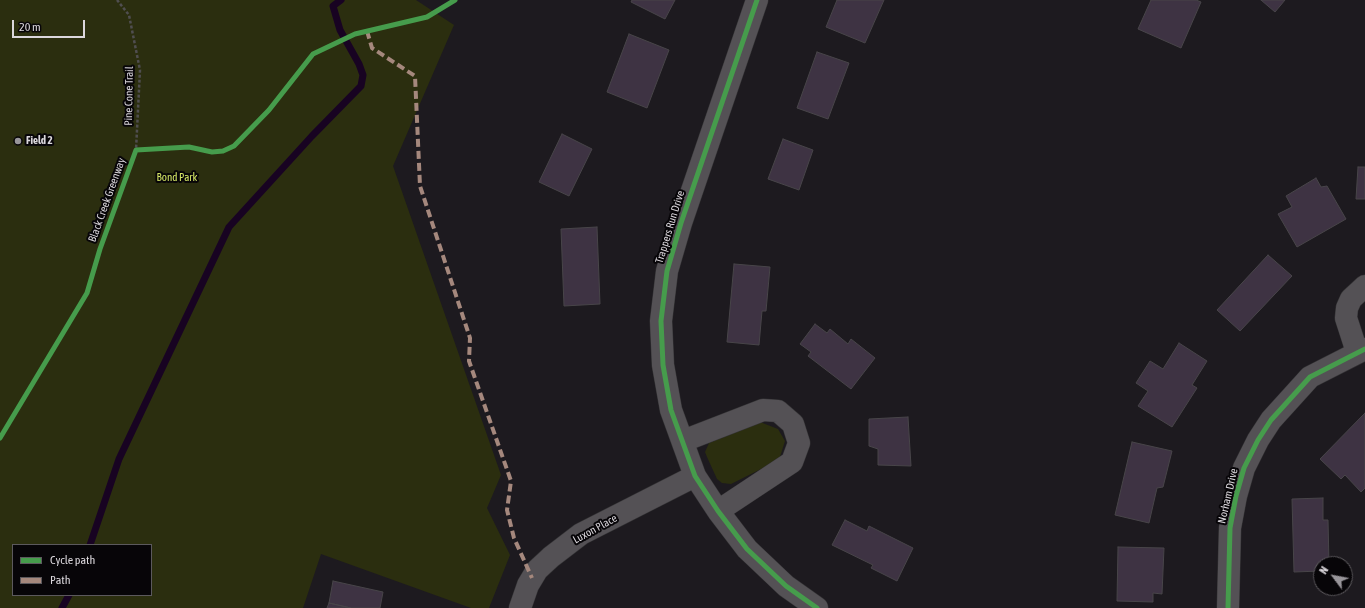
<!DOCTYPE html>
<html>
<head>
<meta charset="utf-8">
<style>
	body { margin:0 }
	#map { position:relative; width:1365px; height:608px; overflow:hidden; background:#1d1a1f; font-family:"Asap Condensed",sans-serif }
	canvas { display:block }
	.legend { position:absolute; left:12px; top:544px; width:140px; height:52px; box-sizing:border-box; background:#070508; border:1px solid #5c595d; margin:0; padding:5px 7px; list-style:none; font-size:12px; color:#dbd7dc }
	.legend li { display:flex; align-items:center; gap:8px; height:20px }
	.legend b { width:20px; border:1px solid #5c595d }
	.north { position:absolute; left:1313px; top:556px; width:40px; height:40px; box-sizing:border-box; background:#070508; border:1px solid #5c595d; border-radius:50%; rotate:302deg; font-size:11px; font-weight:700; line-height:16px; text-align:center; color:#dbd7dc }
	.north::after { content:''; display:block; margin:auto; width:14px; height:18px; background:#98959a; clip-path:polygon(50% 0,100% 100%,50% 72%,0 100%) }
	.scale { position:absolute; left:12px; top:20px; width:73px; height:18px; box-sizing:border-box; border:2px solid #dbd7dc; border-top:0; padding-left:5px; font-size:12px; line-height:14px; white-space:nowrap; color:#dbd7dc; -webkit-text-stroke:3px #070508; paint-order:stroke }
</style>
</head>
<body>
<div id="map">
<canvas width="1365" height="608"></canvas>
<ul class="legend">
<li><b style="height:5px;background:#469c4c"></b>Cycle path</li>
<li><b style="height:5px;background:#a5887d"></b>Path</li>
</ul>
<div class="north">N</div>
<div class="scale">20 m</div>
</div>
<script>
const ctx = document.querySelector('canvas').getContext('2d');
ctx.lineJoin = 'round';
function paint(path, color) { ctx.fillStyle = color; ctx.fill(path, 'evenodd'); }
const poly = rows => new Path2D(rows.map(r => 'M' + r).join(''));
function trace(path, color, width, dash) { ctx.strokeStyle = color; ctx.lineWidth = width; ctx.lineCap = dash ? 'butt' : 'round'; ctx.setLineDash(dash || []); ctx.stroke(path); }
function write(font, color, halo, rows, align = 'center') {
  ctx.font = font + ' "Asap Condensed",sans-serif'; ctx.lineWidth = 4; ctx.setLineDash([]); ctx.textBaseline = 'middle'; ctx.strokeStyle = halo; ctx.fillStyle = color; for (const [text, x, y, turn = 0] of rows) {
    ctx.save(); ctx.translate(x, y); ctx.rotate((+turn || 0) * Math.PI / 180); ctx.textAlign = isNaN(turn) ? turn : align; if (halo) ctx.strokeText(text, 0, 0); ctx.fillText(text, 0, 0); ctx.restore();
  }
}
paint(poly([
	[0,0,416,0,454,25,393,166,501,475,487,508,510,555,489,608,471,608,321,554,303,608,0,608],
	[13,545,151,545,151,595,13,595],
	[760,422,778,429,785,441,779,460,731,484,722,483,717,479,707,457,705,452,709,443]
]), '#2b2e0f');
trace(poly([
	[90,545,119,459,229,227,312,136,361,86,363,75,359,64,340,30,333,6,341,0],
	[62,608,69,595]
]), '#180322', 7);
const building = poly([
	[632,0,675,0,665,19,631,2,632,0],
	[837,0,884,0,865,43,826,27,837,0],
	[1151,0,1196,0,1201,2,1181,48,1138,29,1151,0],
	[1261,0,1285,0,1275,12,1261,0],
	[629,34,669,50,647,108,607,92,629,34],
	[817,52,849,63,828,119,797,108,817,52],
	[562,134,592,149,569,196,539,182,562,134],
	[783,139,813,150,799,190,768,179,783,139],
	[1358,167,1365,167,1365,199,1356,199,1358,167],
	[1316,178,1321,187,1327,186,1346,219,1297,247,1278,214,1292,207,1286,196,1316,178],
	[597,227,600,304,564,306,561,229,597,227],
	[1268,255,1292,276,1240,331,1217,310,1268,255],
	[734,264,770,267,766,311,762,311,759,345,727,342,734,264],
	[815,324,827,333,830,329,848,344,851,339,875,358,851,389,808,356,811,352,800,344,815,324],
	[1179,343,1207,361,1192,385,1197,388,1172,427,1138,406,1148,391,1136,383,1150,361,1163,369,1179,343],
	[1365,413,1365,488,1361,492,1345,475,1341,479,1320,459,1365,413],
	[908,417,911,466,878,465,878,449,869,446,869,419,908,417],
	[1132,442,1172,451,1163,487,1157,488,1149,523,1115,515,1132,442],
	[1323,498,1323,520,1328,520,1329,564,1321,564,1321,571,1294,572,1292,499,1323,498],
	[845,520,867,531,869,526,913,548,897,581,871,568,873,565,832,545,845,520],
	[1118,547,1164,548,1162,594,1153,593,1153,602,1117,601,1118,547],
	[333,581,383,592,380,608,351,608,329,603,333,581],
	[329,603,351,608,327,608,329,603]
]);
paint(building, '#3e3343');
trace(building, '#484549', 1);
const minor = poly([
	[757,0,681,223,667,271,661,321,663,365,671,410,695,476,718,511,747,549,786,586,817,608],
	[1357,352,1346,318,1347,308,1351,299,1365,286],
	[683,441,763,410,778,411,793,424,799,443,792,462,718,511],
	[520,608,528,585,537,570,551,557,581,534,695,476],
	[1228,608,1230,528,1236,496,1244,468,1258,440,1271,420,1310,377,1365,349]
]);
trace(minor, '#353436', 23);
trace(poly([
	[117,0,129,15,140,70,136,150]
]), '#504e50', 2.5, [3, 2]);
trace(minor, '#545155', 22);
trace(poly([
	[367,31,372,48,415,76,420,186,470,338,469,361,511,481,507,510,514,538,532,578]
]), '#a5887d', 4, [8, 4]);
trace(poly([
	[757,0,681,223,667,271,661,321,663,365,671,410,695,476,718,511,747,549,786,586,817,608],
	[0,438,87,293,100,249,136,150,189,147,212,152,223,151,234,146,269,110,313,54,355,34,427,17,455,0],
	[1228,608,1230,528,1236,496,1244,468,1258,440,1271,420,1310,377,1365,349]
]), '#469c4c', 5);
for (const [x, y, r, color] of [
	[18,141,4,"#98959a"]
]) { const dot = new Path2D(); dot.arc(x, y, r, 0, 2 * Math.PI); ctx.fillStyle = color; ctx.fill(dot); trace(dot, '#070508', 1.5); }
write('11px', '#dbd7dc', '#070508', [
	["Pine Cone Trail",129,96,-89],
	["Black Creek Greenway",107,200,-70],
	["Trappers Run Drive",670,227,-73],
	["Norham Drive",1228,496,-77],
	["Luxon Place",595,529,-29]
]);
write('bold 11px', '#dbd7dc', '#070508', [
	["Field 2",26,141]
], 'left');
write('11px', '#d6e765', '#070508', [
	["Bond Park",177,178]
]);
</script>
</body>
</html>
